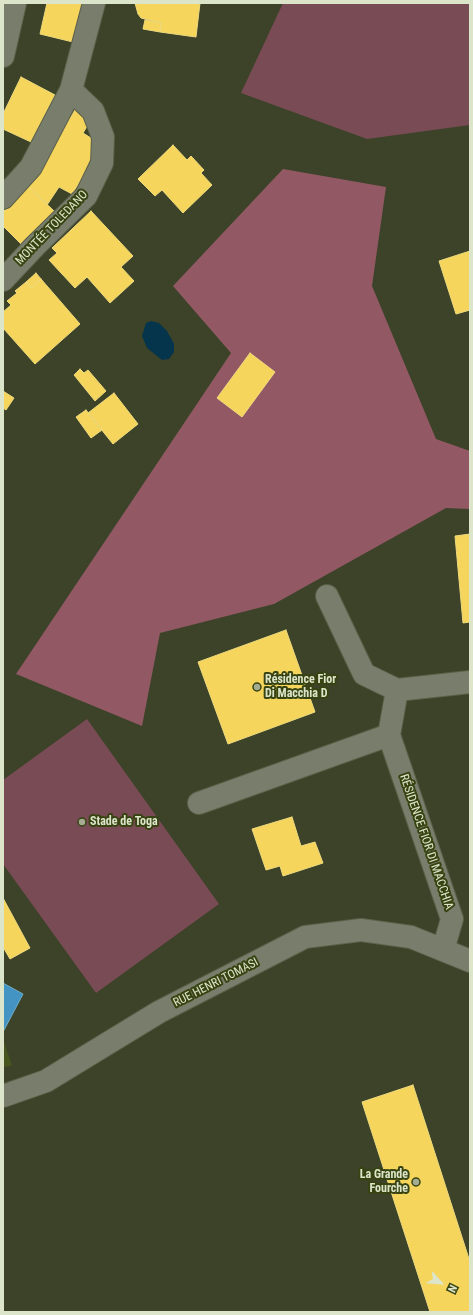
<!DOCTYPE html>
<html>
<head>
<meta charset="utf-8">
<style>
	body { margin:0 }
	#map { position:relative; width:473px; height:1315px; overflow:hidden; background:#3c4328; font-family:"Roboto Condensed",sans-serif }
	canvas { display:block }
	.frame { position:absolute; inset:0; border:4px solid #dce5ca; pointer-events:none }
	.north { position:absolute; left:421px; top:1263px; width:40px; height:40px; -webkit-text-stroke:3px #374311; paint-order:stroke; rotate:116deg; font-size:11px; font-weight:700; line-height:16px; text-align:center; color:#dce5ca }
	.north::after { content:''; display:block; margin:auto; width:14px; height:18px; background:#dce5ca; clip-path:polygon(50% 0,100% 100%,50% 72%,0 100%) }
</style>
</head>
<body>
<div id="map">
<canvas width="473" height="1315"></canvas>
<div class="frame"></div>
<div class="north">N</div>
</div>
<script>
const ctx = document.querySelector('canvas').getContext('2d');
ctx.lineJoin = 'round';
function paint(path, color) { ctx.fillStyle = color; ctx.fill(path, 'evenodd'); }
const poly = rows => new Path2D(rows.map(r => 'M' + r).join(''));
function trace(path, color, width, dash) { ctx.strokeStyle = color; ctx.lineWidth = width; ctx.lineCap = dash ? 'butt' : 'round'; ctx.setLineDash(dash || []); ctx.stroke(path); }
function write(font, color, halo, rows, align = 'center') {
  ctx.font = font + ' "Roboto Condensed",sans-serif'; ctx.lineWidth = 4; ctx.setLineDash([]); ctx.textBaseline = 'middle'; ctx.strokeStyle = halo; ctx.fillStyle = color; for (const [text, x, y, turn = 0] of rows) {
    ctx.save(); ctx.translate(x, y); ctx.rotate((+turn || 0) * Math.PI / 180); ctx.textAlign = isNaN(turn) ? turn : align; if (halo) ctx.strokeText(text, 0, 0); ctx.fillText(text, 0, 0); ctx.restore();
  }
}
paint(poly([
	[3,1039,12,1065,3,1068]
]), '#47551f');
paint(poly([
	[283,3,470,3,470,125,367,139,241,93],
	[87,719,219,904,96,993,3,864,3,780]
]), '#794b55');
paint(poly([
	[283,169,386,187,372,286,436,439,470,451,470,509,446,508,274,604,160,633,142,726,16,674,231,353,173,286]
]), '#925965');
paint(poly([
	[151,321,159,323,167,331,174,344,174,352,169,359,162,360,147,348,142,336,146,323]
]), '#05344d');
const homes = poly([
	[47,3,86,3,77,43,40,34,47,3],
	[135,3,200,3,196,37,160,32,161,23,141,18,138,14,135,3],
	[145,20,161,23,160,32,143,29,145,20],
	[21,77,55,95,31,142,3,129,3,114,21,77],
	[76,108,92,118,83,133,99,143,90,158,94,160,72,194,59,187,47,205,28,186,44,163,76,108],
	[173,145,187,160,191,156,204,170,201,173,212,185,183,213,162,190,155,196,138,179,173,145],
	[28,186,55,212,22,245,3,226,3,212,28,186],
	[91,211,133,256,121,267,134,281,110,303,87,277,75,288,49,260,57,253,52,248,91,211],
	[470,251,470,310,456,314,439,261,470,251],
	[36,273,41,279,31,288,26,282,36,273],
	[41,279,80,324,35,364,3,328,3,312,11,305,7,301,17,293,15,291,26,282,31,288,41,279],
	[250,353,275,372,242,417,217,398,250,353],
	[80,369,84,373,88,370,106,391,95,401,74,375,80,369],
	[3,391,14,398,6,410,3,408,3,391],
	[114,393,138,424,113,444,88,413,114,393],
	[86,410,102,430,91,438,76,417,86,410],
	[470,534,470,622,463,623,455,536,470,534],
	[286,630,315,712,228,744,198,662,286,630],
	[292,817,301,846,315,842,323,863,283,876,280,866,266,870,252,829,292,817],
	[3,898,30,948,10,959,3,947,3,898],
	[413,1085,470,1262,470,1312,430,1312,362,1102,413,1085]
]);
paint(homes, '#f6d55c');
trace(homes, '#eeda7d', 1);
const schools = poly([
	[3,983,23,994,3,1032,3,983]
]);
paint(schools, '#4393c3');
trace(schools, '#71acc5', 1);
const minor = poly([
	[3,56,15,3],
	[3,198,31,167,71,90,94,3],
	[3,280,35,246,86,196,102,163,103,137,93,111,71,90],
	[327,596,364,674,397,690,389,735,452,919,443,950],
	[397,690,470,682],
	[199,803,389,735],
	[3,1096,46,1081,159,1012,305,937,361,930,411,937,470,961]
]);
trace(minor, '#5a6048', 24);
trace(minor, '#797e6c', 22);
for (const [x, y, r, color] of [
	[257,687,4,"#a4ac91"],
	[82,822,4,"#a4ac91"],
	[416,1182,4,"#a4ac91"]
]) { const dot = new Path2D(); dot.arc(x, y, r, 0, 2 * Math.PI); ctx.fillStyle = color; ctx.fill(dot); trace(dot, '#374311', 1.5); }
write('12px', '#dce5ca', '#374311', [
	["MONTÉE TOLEDANO",52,228,-46],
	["RÉSIDENCE FIOR DI MACCHIA",426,842,71],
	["RUE HENRI TOMASI",216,983,-27]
]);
write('bold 12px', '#dce5ca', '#374311', [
	["Résidence Fior",265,680],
	["Di Macchia D",265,694],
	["Stade de Toga",90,822],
	["La Grande",408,1175,"right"],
	["Fourche",408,1189,"right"]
], 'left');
</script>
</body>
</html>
